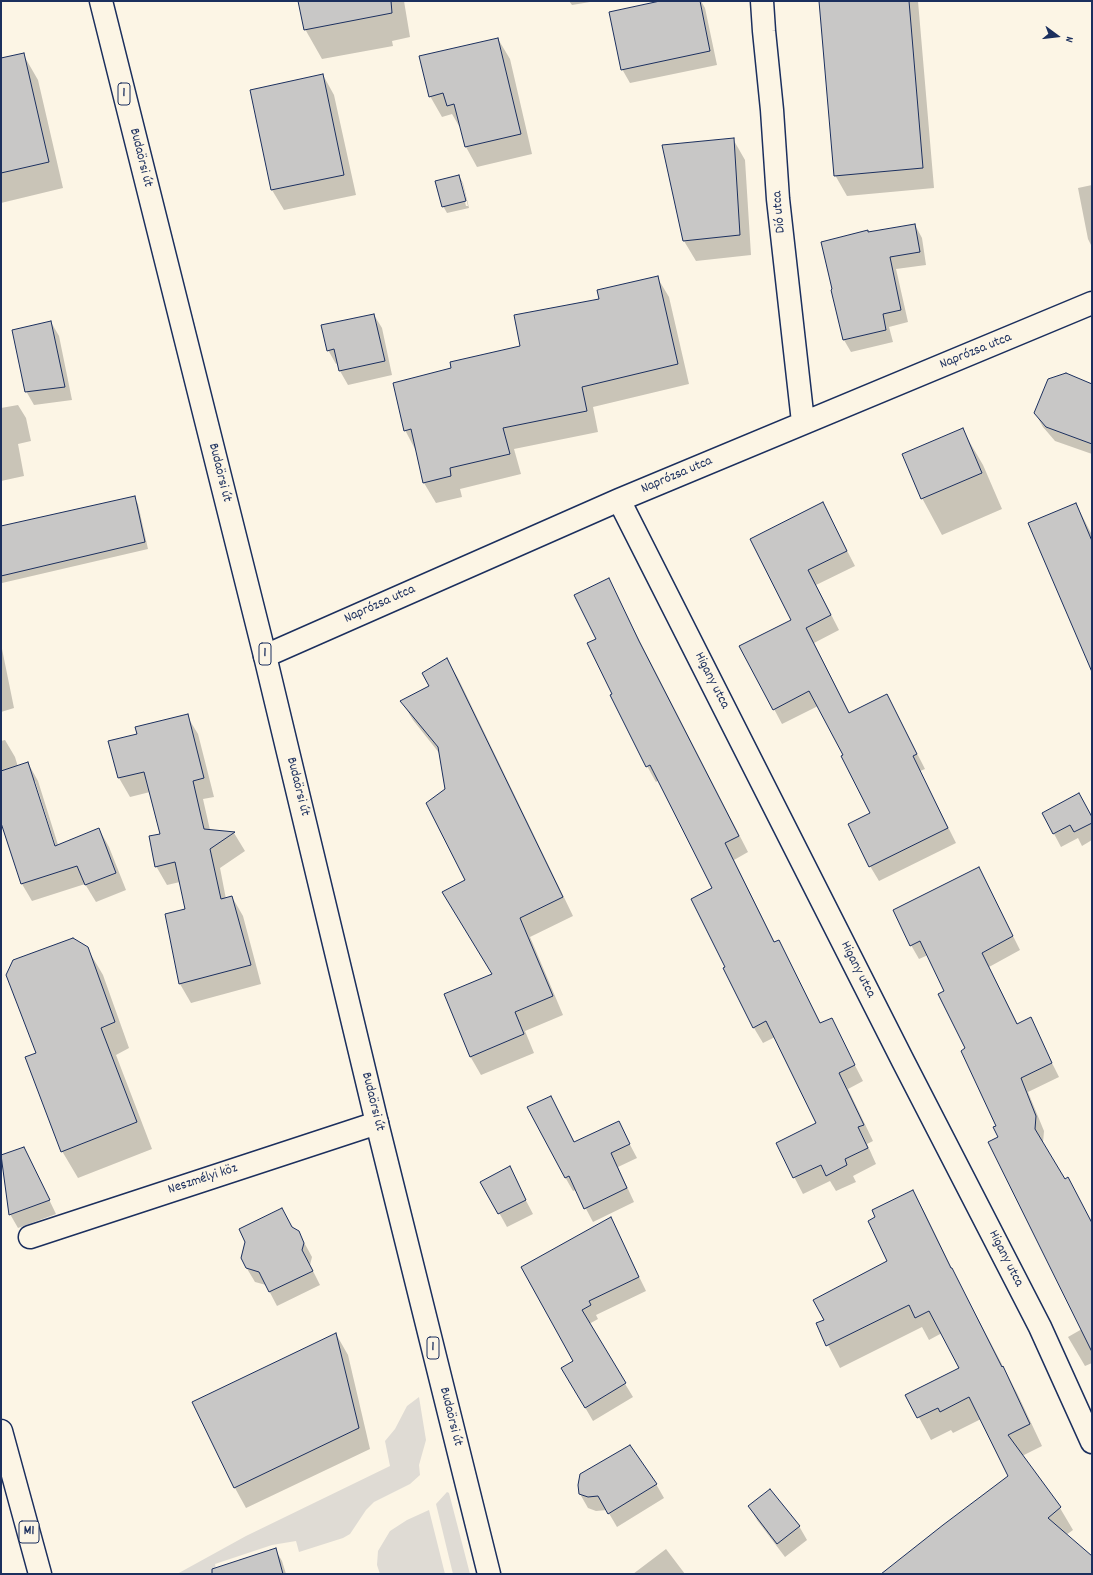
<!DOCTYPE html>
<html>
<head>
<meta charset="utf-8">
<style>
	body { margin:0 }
	#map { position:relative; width:1093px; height:1575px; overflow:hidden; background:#fcf5e5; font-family:Dekko,sans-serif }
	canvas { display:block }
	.frame { position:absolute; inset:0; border:2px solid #1b2f5e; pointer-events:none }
	.north { position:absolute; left:1037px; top:16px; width:40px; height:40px; -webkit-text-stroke:3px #fcf5e5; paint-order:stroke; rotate:105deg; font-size:11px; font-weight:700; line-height:16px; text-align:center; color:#1b2f5e }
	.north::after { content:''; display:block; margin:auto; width:14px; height:18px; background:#1b2f5e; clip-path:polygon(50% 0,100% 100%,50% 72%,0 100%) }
</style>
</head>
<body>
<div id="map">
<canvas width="1093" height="1575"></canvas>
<div class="frame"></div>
<div class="north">N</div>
</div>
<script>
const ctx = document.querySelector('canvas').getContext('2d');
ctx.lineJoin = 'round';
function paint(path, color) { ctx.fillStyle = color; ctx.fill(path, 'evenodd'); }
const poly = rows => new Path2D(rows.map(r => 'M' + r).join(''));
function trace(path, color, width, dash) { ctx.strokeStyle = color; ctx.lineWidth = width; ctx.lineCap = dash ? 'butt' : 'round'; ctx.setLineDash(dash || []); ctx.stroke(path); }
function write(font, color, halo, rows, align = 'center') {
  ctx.font = font + ' Dekko,sans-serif'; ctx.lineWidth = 3; ctx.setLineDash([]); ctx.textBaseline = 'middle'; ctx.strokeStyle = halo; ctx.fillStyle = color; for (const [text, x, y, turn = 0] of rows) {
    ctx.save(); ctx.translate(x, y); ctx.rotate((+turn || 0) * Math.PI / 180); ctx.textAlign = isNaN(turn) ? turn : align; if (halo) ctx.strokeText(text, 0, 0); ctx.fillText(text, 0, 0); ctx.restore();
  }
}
paint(poly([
	[419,1397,426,1440,419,1465,420,1475,410,1484,374,1502,366,1510,350,1534,343,1538,299,1552,296,1541,272,1545,215,1564,217,1574,177,1574,246,1536,390,1466,385,1441,395,1429,407,1406],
	[447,1492,449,1493,470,1574,453,1574,436,1504],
	[429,1510,445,1574,380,1574,377,1565,378,1551,390,1531,407,1520]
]), '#dfdbd4');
paint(poly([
	[301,1,404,1,410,37,392,41,393,46,322,59,305,29],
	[569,1,596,1,572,5],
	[665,1,701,1,705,8,717,65,630,83,622,69],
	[820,1,918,1,934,188,847,196,835,175],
	[498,39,510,59,532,154,477,167,466,147,461,126,459,126,452,114,442,117,430,96],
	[23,54,38,80,63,188,1,203,1,59],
	[323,75,334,95,356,195,284,210,272,190,251,91],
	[733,139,745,160,751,255,696,261,684,241,664,146],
	[459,176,463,183,469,208,447,213,443,206],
	[460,182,462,182,468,206,466,206],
	[1092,185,1092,247,1088,239,1078,188],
	[915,225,922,238,926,265,896,269,908,322,889,327,893,342,851,352,844,340,868,233],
	[657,277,669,297,689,384,593,407,598,432,514,449,521,474,460,489,462,497,436,503,424,483,416,451,405,430,452,369,521,347,600,299],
	[374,315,382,328,392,375,348,385,340,371,338,363,336,364,328,350],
	[51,322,59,336,72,400,34,405,26,391],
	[1092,385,1092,454,1055,441,1043,427,1035,413],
	[18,405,26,418,31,441,18,444,24,476,1,481,1,408],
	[962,429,983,465,1002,509,942,535,922,498],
	[134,497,138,504,148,549,2,583,1,580,1,527],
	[823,504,855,566,816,585,839,630,814,643,850,714,895,710,925,769,920,771,956,843,879,881,870,866,871,813,844,756,818,706,782,724,774,709,792,620],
	[1076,504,1092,535,1092,651],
	[608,579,748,852,734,860,775,943,778,941,787,957,821,1024,831,1019,863,1081,848,1089,873,1141,867,1144,876,1164,853,1176,856,1182,836,1191,830,1181,803,1194,777,1144,818,1124,775,1037,763,1043,754,1028,727,968,714,889,659,780,656,782,647,766,614,694,597,639],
	[1,644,14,708,1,712],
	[447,659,458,678,573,916,530,937,563,1015,525,1031,534,1053,481,1075,470,1056,493,975,467,880,446,789,440,754,413,720,402,702,431,686],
	[187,716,198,734,214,797,203,799,210,830,234,833,245,851,220,868,226,899,232,897,243,916,261,984,191,1003,180,984,166,915,186,909,180,882,167,885,156,866,161,834,150,792,130,797,119,778,109,742,138,735],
	[5,740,15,757,18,767,28,763,38,781,58,845,99,829,109,847,126,890,96,902,85,884,32,901,22,884,1,820,1,741],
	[33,781,35,781,57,850,56,851],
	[1043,813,1092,818,1092,840,1082,846,1078,838,1061,847],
	[986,882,1020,950,989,967,1018,1025,1030,1019,1059,1077,1028,1092,1044,1131,1043,1143,1092,1224,1092,1363,1085,1366,1068,1337,1082,1329,999,1137,998,1126,946,992,928,955,919,959,911,945],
	[87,948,103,975,129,1048,116,1055,152,1149,78,1178,62,1151,38,1054],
	[551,1097,575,1143,618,1122,637,1158,618,1167,634,1202,593,1222,576,1190,573,1191,565,1177],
	[31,1162,56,1214,18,1228,10,1214],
	[509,1168,533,1214,507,1227,482,1182],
	[913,1191,925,1213,956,1277,1017,1393,1042,1446,1022,1456,1060,1508,1073,1530,1066,1535,1092,1557,1092,1574,883,1574,1009,1477,981,1419,953,1433,951,1430,931,1440,907,1395,961,1369,942,1333,929,1340,922,1327,840,1368,817,1324,825,1320,889,1262],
	[282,1209,293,1229,298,1232,306,1246,312,1257,310,1265,320,1285,277,1306,266,1285,255,1282,246,1267],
	[611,1219,646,1291,596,1315,598,1319,589,1324,633,1397,593,1421,562,1368,575,1361,523,1268],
	[336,1334,348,1355,370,1449,246,1508,235,1488,193,1402],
	[656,1484,664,1498,617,1527,607,1510,596,1511,588,1508,580,1494],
	[749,1506,799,1526,807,1540,785,1557,757,1520],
	[275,1549,282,1561,286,1574,225,1574],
	[666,1549,685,1574,633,1574]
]), '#0003');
const building = poly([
	[298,1,391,1,392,13,304,30,298,1],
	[660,1,700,1,710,51,621,70,609,12,660,1],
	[819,1,909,1,923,168,834,176,819,1],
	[498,38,521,134,465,147,454,104,447,106,443,93,429,97,419,56,498,38],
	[24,53,49,162,1,173,1,58,24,53],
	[323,74,344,175,271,190,250,90,323,74],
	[734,138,740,235,683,241,662,145,734,138],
	[459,175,466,201,442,207,435,181,459,175],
	[915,224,920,252,890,257,901,310,883,314,886,330,843,340,831,290,832,289,821,242,868,230,868,232,915,224],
	[658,276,678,364,582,387,587,411,503,428,510,454,450,468,451,476,423,483,411,429,404,431,393,383,451,368,450,362,520,346,514,315,599,299,597,290,658,276],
	[374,314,385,361,339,371,334,349,327,351,321,325,374,314],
	[51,321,65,387,25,392,12,330,51,321],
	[1066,373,1092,384,1092,444,1046,427,1034,413,1048,379,1066,373],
	[963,428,982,473,921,499,902,454,963,428],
	[135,496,145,542,1,576,1,526,135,496],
	[823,502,847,551,808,570,831,615,806,628,849,713,887,694,917,754,913,756,948,828,869,867,848,824,870,813,841,756,843,755,809,691,773,710,739,646,791,620,750,539,823,502],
	[1076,503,1092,541,1092,672,1028,523,1076,503],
	[609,578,639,641,739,836,725,843,774,942,779,940,820,1023,832,1018,855,1065,839,1073,864,1125,858,1127,868,1148,845,1159,847,1165,826,1176,821,1165,793,1178,776,1143,816,1123,766,1021,753,1028,723,968,725,967,691,899,712,888,650,765,646,767,610,695,612,694,587,643,596,639,574,595,609,578],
	[447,658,563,897,520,918,553,996,515,1012,524,1034,470,1057,444,994,492,974,442,892,465,880,426,803,445,789,438,747,400,701,429,686,422,673,447,658],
	[188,714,204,778,193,781,204,829,235,832,210,849,221,899,232,896,251,965,179,984,165,914,185,909,175,862,155,867,149,836,160,834,144,772,118,778,108,741,137,734,135,727,188,714],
	[28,762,55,846,99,828,116,873,85,885,77,866,21,884,1,823,1,771,28,762],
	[1079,793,1092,817,1092,823,1074,832,1070,825,1053,834,1042,813,1079,793],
	[979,867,1013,936,982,953,1017,1024,1031,1017,1052,1063,1021,1078,1036,1116,1035,1129,1065,1179,1068,1177,1092,1223,1092,1352,988,1142,998,1137,993,1127,996,1126,961,1051,965,1048,938,994,944,991,920,941,910,946,893,910,979,867],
	[73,938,88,947,115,1022,101,1028,137,1122,61,1152,25,1057,36,1053,6,975,13,960,73,938],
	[551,1096,574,1142,619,1121,630,1144,611,1153,627,1188,584,1209,569,1176,565,1178,527,1107,551,1096],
	[24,1147,50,1200,9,1215,1,1155,24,1147],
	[510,1166,526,1200,498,1214,480,1182,510,1166],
	[913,1190,951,1268,952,1268,1002,1367,1003,1366,1030,1424,1008,1435,1061,1507,1048,1518,1092,1556,1092,1574,881,1574,943,1525,1008,1476,969,1397,940,1412,938,1408,917,1418,905,1395,959,1368,929,1311,915,1318,909,1305,826,1346,816,1323,824,1320,813,1300,887,1261,868,1221,875,1217,872,1210,913,1190],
	[282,1208,292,1227,299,1231,304,1243,302,1250,313,1271,269,1292,259,1272,246,1268,241,1258,245,1242,239,1229,282,1208],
	[611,1217,639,1277,589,1301,591,1305,582,1310,626,1383,585,1408,561,1368,573,1361,521,1267,611,1217],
	[336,1333,359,1428,234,1488,192,1402,336,1333],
	[630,1445,657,1484,608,1514,598,1496,588,1497,579,1494,578,1485,580,1474,630,1445],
	[770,1489,800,1526,777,1544,748,1506,770,1489],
	[276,1548,283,1574,212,1574,212,1569,276,1548]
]);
paint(building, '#c8c7c6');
trace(building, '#1b2f5e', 1);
const minor = poly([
	[762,1,764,31,772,110,778,199,803,422],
	[619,500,903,1061,1040,1327,1092,1442],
	[265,656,619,500,1092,303],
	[30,1237,377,1123]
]);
const major = poly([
	[101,1,265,656,377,1123,489,1574],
	[1,1431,40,1574]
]);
trace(minor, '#1b2f5e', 25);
trace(major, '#1b2f5e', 25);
trace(minor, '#fcf5e5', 22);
trace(major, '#fcf5e5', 22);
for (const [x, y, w] of [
	[124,94,12],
	[265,654,12],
	[433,1348,12],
	[29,1532,20]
]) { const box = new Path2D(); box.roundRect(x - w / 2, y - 11, w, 22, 3); ctx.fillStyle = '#fcf5e5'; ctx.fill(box); trace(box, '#1b2f5e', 1); }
write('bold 13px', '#1b2f5e', null, [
	["1",124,94],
	["1",265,654],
	["1",433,1348],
	["M1",29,1532]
]);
write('14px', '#1b2f5e', '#fcf5e5', [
	["Budaörsi út",140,158,76],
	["Dió utca",780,212,-95],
	["Naprózsa utca",976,352,-22],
	["Budaörsi út",219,473,76],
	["Naprózsa utca",677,476,-23],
	["Naprózsa utca",380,605,-24],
	["Higany utca",711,681,63],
	["Budaörsi út",297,787,76],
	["Higany utca",857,970,63],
	["Budaörsi út",372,1102,76],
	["Neszmélyi köz",203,1180,-18],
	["Higany utca",1005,1259,63],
	["Budaörsi út",450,1417,76]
]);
</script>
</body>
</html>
